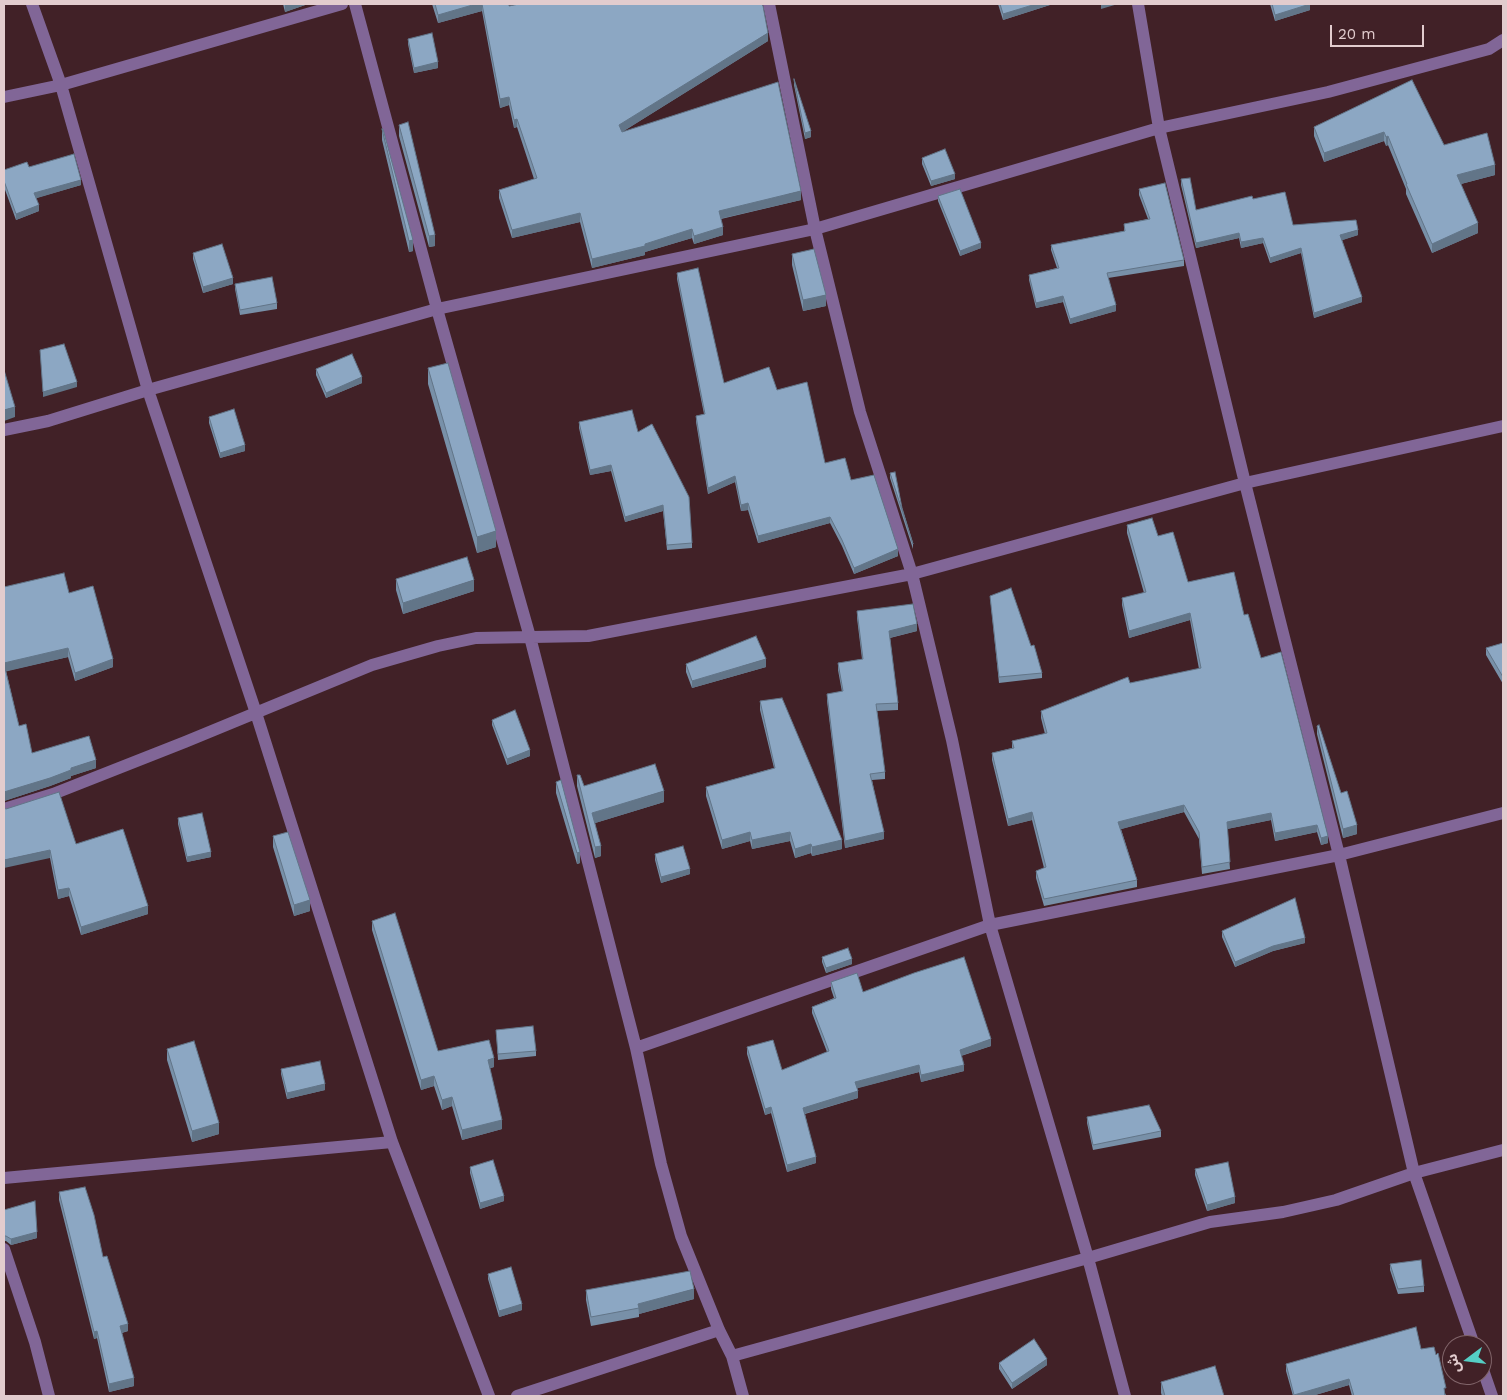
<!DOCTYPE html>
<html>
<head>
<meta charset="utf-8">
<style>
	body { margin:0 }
	#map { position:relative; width:1507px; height:1400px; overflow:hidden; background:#412127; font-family:"Work Sans","Noto Sans Arabic",sans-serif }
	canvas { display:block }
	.frame { position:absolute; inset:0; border:5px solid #e2ccce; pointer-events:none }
	.north { position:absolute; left:1442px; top:1335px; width:50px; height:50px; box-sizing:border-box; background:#412127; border:1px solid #81656a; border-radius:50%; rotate:255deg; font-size:14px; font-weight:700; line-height:20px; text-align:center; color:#e2ccce }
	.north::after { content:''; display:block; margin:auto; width:18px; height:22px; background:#55cec5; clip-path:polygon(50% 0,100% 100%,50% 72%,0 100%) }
	.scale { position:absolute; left:1330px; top:25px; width:94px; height:22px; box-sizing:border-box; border:2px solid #e2ccce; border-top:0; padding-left:6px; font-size:15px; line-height:18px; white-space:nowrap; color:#e2ccce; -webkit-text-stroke:4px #412127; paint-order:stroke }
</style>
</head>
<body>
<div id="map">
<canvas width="1507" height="1400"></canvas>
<div class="frame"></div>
<div class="north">ش</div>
<div class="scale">20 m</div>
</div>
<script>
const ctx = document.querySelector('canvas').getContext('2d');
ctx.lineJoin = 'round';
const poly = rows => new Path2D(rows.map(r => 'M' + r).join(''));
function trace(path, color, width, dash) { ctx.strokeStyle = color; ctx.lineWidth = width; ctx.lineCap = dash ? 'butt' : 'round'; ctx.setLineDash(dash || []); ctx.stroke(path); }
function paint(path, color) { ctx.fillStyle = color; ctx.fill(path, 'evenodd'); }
trace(poly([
	[32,4,61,85,148,390,256,713,392,1142,489,1396],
	[355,4,437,309,530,637,636,1048,661,1164,681,1236,719,1330,732,1356,743,1396],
	[769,4,815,229,860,412,912,574,952,740,990,925,1088,1258,1125,1396],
	[1138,4,1159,128,1245,483,1339,855,1414,1173,1474,1345],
	[4,97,61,85,342,4],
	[4,430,48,421,148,390,437,309,815,229,1159,128,1328,92,1489,49,1503,40],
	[4,809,53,794,185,742,372,665,438,646,476,638,588,636,912,574,1245,483,1503,426],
	[636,1048,990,925,1339,855,1503,813],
	[4,1178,392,1142],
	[4,1249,35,1342,49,1396],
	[732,1356,1088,1258,1210,1222,1283,1212,1336,1200,1414,1173,1503,1150],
	[1482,1367,1492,1396],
	[517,1396,719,1330]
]), '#816697', 12);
paint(poly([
	[283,4,308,4,285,12],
	[432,4,509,4,509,6,768,41,622,132,801,200,721,219,723,235,694,244,692,238,645,252,645,255,592,268,580,222,512,238,499,198,499,190,534,179,517,127,514,128,509,105,500,108,482,11,438,23],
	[998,4,1053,4,1003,20],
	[1270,4,1310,4,1310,10,1275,21],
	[408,39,438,68,414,73,408,44],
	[794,80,811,137,805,139,794,85],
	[1412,80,1444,145,1495,175,1461,184,1478,233,1432,253,1406,194,1406,189,1388,145,1386,146,1384,141,1324,162,1314,136,1314,127],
	[399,125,435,246,429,247,399,136],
	[382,129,413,251,409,252,382,140],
	[922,158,955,179,931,186,922,164],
	[4,170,81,185,36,198,39,211,16,220,4,187],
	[1181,179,1196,210,1253,199,1293,225,1358,235,1342,240,1362,302,1314,318,1301,253,1270,263,1263,243,1241,248,1239,238,1196,248,1181,185],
	[1139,189,1184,260,1184,266,1108,278,1116,311,1070,324,1063,302,1036,308,1029,280,1029,275,1057,268,1051,250,1051,245,1124,231,1124,224,1148,219,1139,195],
	[938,196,981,248,960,256,938,201],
	[193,253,233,284,203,293,193,259],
	[792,254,826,306,803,311,792,265],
	[677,273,724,383,777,390,825,463,851,480,898,556,854,574,842,546,830,523,758,543,748,510,741,511,735,482,708,494,696,422,696,416,704,414,677,279],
	[235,284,277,303,277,309,240,315,235,289],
	[428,368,496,547,477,553,428,384],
	[316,369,362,383,326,398,316,375],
	[209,417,245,451,220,458,209,423],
	[579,422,638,432,692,543,692,548,667,550,663,511,625,522,611,471,590,475,579,428],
	[890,473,902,508,913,544,913,549,890,478],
	[1127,525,1158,536,1188,582,1244,615,1261,658,1328,843,1321,845,1317,832,1275,841,1271,820,1227,829,1230,869,1202,874,1199,839,1184,812,1121,829,1137,880,1137,887,1044,906,1036,878,1036,871,1044,868,1032,820,1008,826,992,760,992,753,1012,748,1012,741,1045,734,1041,718,1041,711,1130,683,1199,669,1190,620,1129,638,1122,605,1122,598,1144,593,1127,533],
	[396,579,474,591,403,614,396,590],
	[4,587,69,593,113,667,75,681,68,657,6,671,19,726,32,753,96,768,71,776,71,778,50,786,4,801],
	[990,596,1031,646,1042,673,1042,678,999,683],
	[857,611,917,631,890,638,898,703,898,710,877,711,885,772,885,779,872,780,884,839,845,848,827,701,827,694,842,692,838,670,838,663,862,659,857,618],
	[1503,643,1503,684,1486,655,1486,648],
	[686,664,766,667,692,688,686,672],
	[760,701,842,849,812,856,811,853,795,858,790,841,752,849,750,841,722,849,706,796,706,787,774,768,760,710],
	[492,720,530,756,507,765,492,725],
	[1317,726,1341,793,1357,834,1343,838,1317,734],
	[577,775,584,786,664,802,595,823,601,856,595,858,577,786],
	[556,782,580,863,577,864,556,793],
	[4,808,76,844,148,914,81,935,69,896,58,899,50,858],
	[178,818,211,857,187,862,178,824],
	[273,836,310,911,294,916,273,847],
	[655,854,690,874,661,883,655,860],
	[372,921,438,1051,494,1067,490,1068,502,1129,462,1140,452,1106,442,1110,434,1086,421,1090,372,930],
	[1222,931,1305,943,1273,951,1235,967,1222,937],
	[822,957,852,964,826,973,822,962],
	[831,982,863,992,991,1046,961,1056,964,1071,921,1082,919,1072,857,1088,858,1098,805,1114,816,1163,787,1172,771,1113,765,1115,747,1054,747,1047,782,1070,827,1052,812,1013,812,1007,834,998,831,989],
	[496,1030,536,1051,536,1056,498,1060],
	[167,1049,219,1134,192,1142,167,1060],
	[281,1069,325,1090,287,1099,281,1074],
	[1087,1117,1161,1131,1161,1137,1093,1150,1087,1123],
	[470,1167,504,1201,480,1209,470,1173],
	[1195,1169,1235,1203,1207,1211,1195,1175],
	[59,1192,103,1257,128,1331,122,1333,134,1386,109,1392,97,1338,94,1339,59,1200],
	[4,1210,37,1238,11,1245,6,1241,4,1241],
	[1390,1264,1424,1286,1424,1292,1398,1294,1390,1270],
	[488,1274,522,1310,499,1317,488,1279],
	[586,1290,694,1299,639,1314,639,1317,591,1326,586,1300],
	[1421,1349,1446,1395,1445,1396,1352,1396,1349,1385,1312,1396,1293,1396,1286,1371,1286,1364],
	[999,1363,1047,1365,1012,1389,999,1369],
	[1161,1382,1224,1396,1162,1396,1161,1393]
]), '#7890a8');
paint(poly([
	[285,4,308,4,285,12],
	[476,4,482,4,482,11,438,23,438,15],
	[1036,4,1053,4,1003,20,1003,14],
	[1101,4,1118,4,1101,9],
	[1310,4,1310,10,1275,21,1275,15],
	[768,33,768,41,619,134,619,125],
	[438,62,438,68,414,73,414,68],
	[509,97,509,105,500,108,500,99],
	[517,119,517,127,514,128,514,120],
	[811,131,811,137,805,139,805,133],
	[1384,132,1384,141,1324,162,1324,153],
	[1388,136,1388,145,1386,146,1386,137],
	[1495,165,1495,175,1457,185,1457,175],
	[955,174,955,179,931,186,931,181],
	[81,180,81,185,34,199,34,193],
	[801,191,801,200,719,219,719,211],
	[39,205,39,211,16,220,16,214],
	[580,213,580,222,512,238,512,230],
	[1478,223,1478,233,1432,253,1432,244],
	[723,227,723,235,694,244,694,236],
	[692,229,692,238,645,252,645,255,592,268,592,259,645,244],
	[1358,230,1358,235,1340,241,1340,235],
	[1239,233,1239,238,1196,248,1196,243],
	[435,235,435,246,429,247,429,236],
	[1263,238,1263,243,1241,248,1241,242],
	[413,240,413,251,409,252,409,241],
	[981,243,981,248,960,256,960,251],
	[1301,248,1301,253,1270,263,1270,258],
	[233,278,233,284,203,293,203,287],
	[826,295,826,306,803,311,803,300],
	[1063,296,1063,302,1036,308,1036,303],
	[1362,297,1362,302,1314,318,1314,313],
	[1116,305,1116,311,1070,324,1070,319],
	[362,377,362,383,326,398,326,393],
	[77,382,77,387,43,397,43,392],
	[15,407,15,417,4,421,4,410],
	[245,445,245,451,220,458,220,453],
	[611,465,611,471,590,475,590,470],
	[735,476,735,482,708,494,708,488],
	[748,503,748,510,741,511,741,505],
	[663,505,663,511,625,522,625,517],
	[830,517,830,523,758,543,758,536],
	[496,531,496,547,477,553,477,537],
	[898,549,898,556,854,574,854,568],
	[474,580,474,591,403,614,403,603],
	[1190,613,1190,620,1129,638,1129,631],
	[917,624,917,631,889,638,889,631],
	[68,648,68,657,4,672,4,663],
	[113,659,113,667,75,681,75,673],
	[766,659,766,667,692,688,692,681],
	[530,750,530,756,507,765,507,759],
	[96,760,96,768,71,776,71,778,50,786,4,801,4,792,71,768],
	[664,791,664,802,592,824,592,813],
	[1184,805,1184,812,1118,830,1118,822],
	[1032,812,1032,820,1008,826,1008,819],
	[1271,813,1271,820,1227,829,1227,822],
	[1317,825,1317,832,1275,841,1275,833],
	[1357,825,1357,834,1343,838,1343,829],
	[750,832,750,841,722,849,722,840],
	[790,832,790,841,752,849,752,840],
	[884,832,884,839,845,848,845,841],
	[1328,836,1328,843,1321,845,1321,838],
	[842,840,842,849,812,856,812,847],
	[811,844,811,853,795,858,795,849],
	[601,846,601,856,595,858,595,847],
	[50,850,50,858,4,868,4,860],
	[211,852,211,857,187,862,187,857],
	[580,852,580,863,577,864,577,853],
	[690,869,690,874,661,883,661,877],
	[69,888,69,896,58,899,58,890],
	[310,900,310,911,294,916,294,905],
	[148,906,148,914,81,935,81,927],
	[1305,938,1305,943,1273,951,1235,967,1235,962,1273,946],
	[852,959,852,964,826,973,826,968],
	[991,1039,991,1046,960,1056,960,1050],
	[494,1058,494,1067,488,1069,488,1060],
	[919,1065,919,1072,855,1089,855,1082],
	[964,1065,964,1071,921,1082,921,1075],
	[434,1076,434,1086,421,1090,421,1080],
	[325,1084,325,1090,287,1099,287,1093],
	[858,1091,858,1098,803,1114,803,1108],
	[452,1097,452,1106,442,1110,442,1100],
	[771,1107,771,1113,765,1115,765,1109],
	[502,1120,502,1129,462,1140,462,1130],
	[219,1123,219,1134,192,1142,192,1131],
	[816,1157,816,1163,787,1172,787,1165],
	[504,1196,504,1201,480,1209,480,1203],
	[1235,1197,1235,1203,1207,1211,1207,1205],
	[37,1232,37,1238,11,1245,11,1239],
	[694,1289,694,1299,639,1314,638,1304],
	[522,1304,522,1310,499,1317,499,1311],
	[128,1324,128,1331,120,1333,120,1326],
	[97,1331,97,1338,94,1339,94,1332],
	[1047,1359,1047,1365,1012,1389,1012,1383],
	[134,1378,134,1386,109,1392,109,1384],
	[1349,1379,1349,1385,1312,1396,1294,1396,1294,1395]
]), '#627588');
const building = poly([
	[435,4,476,4,438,15,435,4],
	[482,4,509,4,509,6,519,4,761,4,763,6,768,33,619,125,622,132,778,82,801,191,719,211,723,227,694,236,692,229,645,244,645,246,592,259,580,213,512,230,499,190,537,178,517,119,514,120,509,97,500,99,482,4],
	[1000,4,1036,4,1003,14,1000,4],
	[1272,4,1310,4,1275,15,1272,4],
	[432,33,438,62,414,68,408,39,432,33],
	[794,79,811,131,805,133,794,80,794,79],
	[1412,80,1444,145,1487,133,1495,165,1457,175,1478,223,1432,244,1406,184,1407,184,1388,136,1386,137,1384,132,1324,153,1314,127,1412,80],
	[408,122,435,235,429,236,399,125,408,122],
	[382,129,383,129,413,240,409,241,382,129],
	[945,149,955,174,931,181,922,158,945,149],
	[74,154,81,180,34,193,39,205,16,214,4,181,4,170,27,162,29,167,74,154],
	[1190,178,1196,210,1252,196,1253,199,1285,192,1293,225,1356,220,1358,230,1340,235,1362,297,1314,313,1301,248,1270,258,1263,238,1241,242,1239,233,1196,243,1181,179,1190,178],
	[1165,183,1184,260,1107,273,1116,305,1070,319,1063,296,1036,303,1029,275,1059,268,1051,245,1125,231,1124,224,1150,219,1139,189,1165,183],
	[960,189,981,243,960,251,938,196,960,189],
	[222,244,233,278,203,287,193,253,222,244],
	[814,249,826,295,803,300,792,254,814,249],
	[698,268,724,383,769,367,777,390,807,382,825,463,845,458,851,480,874,475,898,549,854,568,842,540,830,517,758,536,748,503,741,505,735,476,708,488,696,416,705,414,677,273,698,268],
	[272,277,277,303,240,310,235,284,272,277],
	[64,344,77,382,43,392,40,350,64,344],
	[352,354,362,377,326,393,316,369,352,354],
	[448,363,496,531,477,537,428,368,448,363],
	[4,370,15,407,4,410,4,370],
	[234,409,245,445,220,453,209,417,234,409],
	[632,410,638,432,652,424,689,497,692,543,667,545,663,505,625,517,611,465,590,470,579,422,632,410],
	[895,472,902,508,913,544,890,473,895,472],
	[1152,518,1158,536,1173,532,1188,582,1234,572,1244,615,1248,614,1261,658,1281,652,1328,836,1321,838,1317,825,1275,833,1271,813,1227,822,1230,862,1202,867,1199,832,1184,805,1118,822,1137,880,1044,899,1036,871,1046,867,1032,812,1008,819,992,753,1014,748,1012,741,1047,733,1041,711,1128,677,1130,683,1201,668,1190,613,1129,631,1122,598,1146,592,1127,525,1152,518],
	[467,557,474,580,403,603,396,579,467,557],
	[64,573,69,593,93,586,113,659,75,673,68,648,4,663,4,587,64,573],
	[1011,588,1031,646,1034,645,1042,673,999,677,990,596,1011,588],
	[913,604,917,624,889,631,898,703,876,704,885,772,870,774,884,832,845,841,827,694,843,691,838,663,863,659,857,611,913,604],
	[756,636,766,659,692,681,686,664,756,636],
	[1503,643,1503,677,1486,648,1503,643],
	[4,664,19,726,26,724,32,753,89,736,96,760,71,768,71,770,50,778,4,792,4,664],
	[782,698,842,840,812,847,811,844,795,849,790,832,752,840,750,832,722,840,706,787,775,768,760,701,782,698],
	[515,710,530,750,507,759,492,720,515,710],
	[1319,725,1341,793,1347,791,1357,825,1343,829,1317,726,1319,725],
	[655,764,664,791,592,813,601,846,595,847,577,775,580,775,584,786,655,764],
	[561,780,580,852,577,853,556,782,561,780],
	[59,792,76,844,123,829,148,906,81,927,69,888,58,890,50,850,4,860,4,808,6,809,59,792],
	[202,813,211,852,187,857,178,818,202,813],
	[288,832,310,900,294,905,273,836,288,832],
	[683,846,690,869,661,877,655,854,683,846],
	[1295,898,1305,938,1273,946,1235,962,1222,931,1295,898],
	[395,913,438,1051,489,1040,494,1058,488,1060,502,1120,462,1130,452,1097,442,1100,434,1076,421,1080,372,921,395,913],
	[848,948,852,959,826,968,822,957,848,948],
	[964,957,991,1039,960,1050,964,1065,921,1075,919,1065,855,1082,858,1091,803,1108,816,1157,787,1165,771,1107,765,1109,747,1047,773,1040,782,1070,829,1051,812,1007,836,998,831,982,857,973,863,992,914,973,964,957],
	[533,1026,536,1051,498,1054,496,1030,533,1026],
	[194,1041,219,1123,192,1131,167,1049,194,1041],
	[320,1061,325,1084,287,1093,281,1069,320,1061],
	[1149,1105,1161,1131,1093,1145,1087,1117,1149,1105],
	[493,1160,504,1196,480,1203,470,1167,493,1160],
	[1228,1162,1235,1197,1207,1205,1195,1169,1228,1162],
	[85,1187,94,1215,103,1257,107,1256,128,1324,120,1326,134,1378,109,1384,97,1331,94,1332,59,1192,85,1187],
	[35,1201,37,1232,11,1239,6,1236,4,1236,4,1210,35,1201],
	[1421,1260,1424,1286,1398,1289,1390,1264,1421,1260],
	[511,1267,522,1304,499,1311,488,1274,511,1267],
	[690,1271,694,1289,638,1304,639,1308,591,1317,586,1290,690,1271],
	[1416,1327,1421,1349,1434,1347,1436,1355,1438,1353,1446,1388,1444,1388,1445,1396,1354,1396,1349,1379,1294,1395,1286,1364,1416,1327],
	[1034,1339,1047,1359,1012,1383,999,1363,1034,1339],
	[1215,1366,1224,1396,1165,1396,1161,1382,1215,1366]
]);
paint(building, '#8ca7c3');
trace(building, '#627588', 1);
</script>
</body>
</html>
